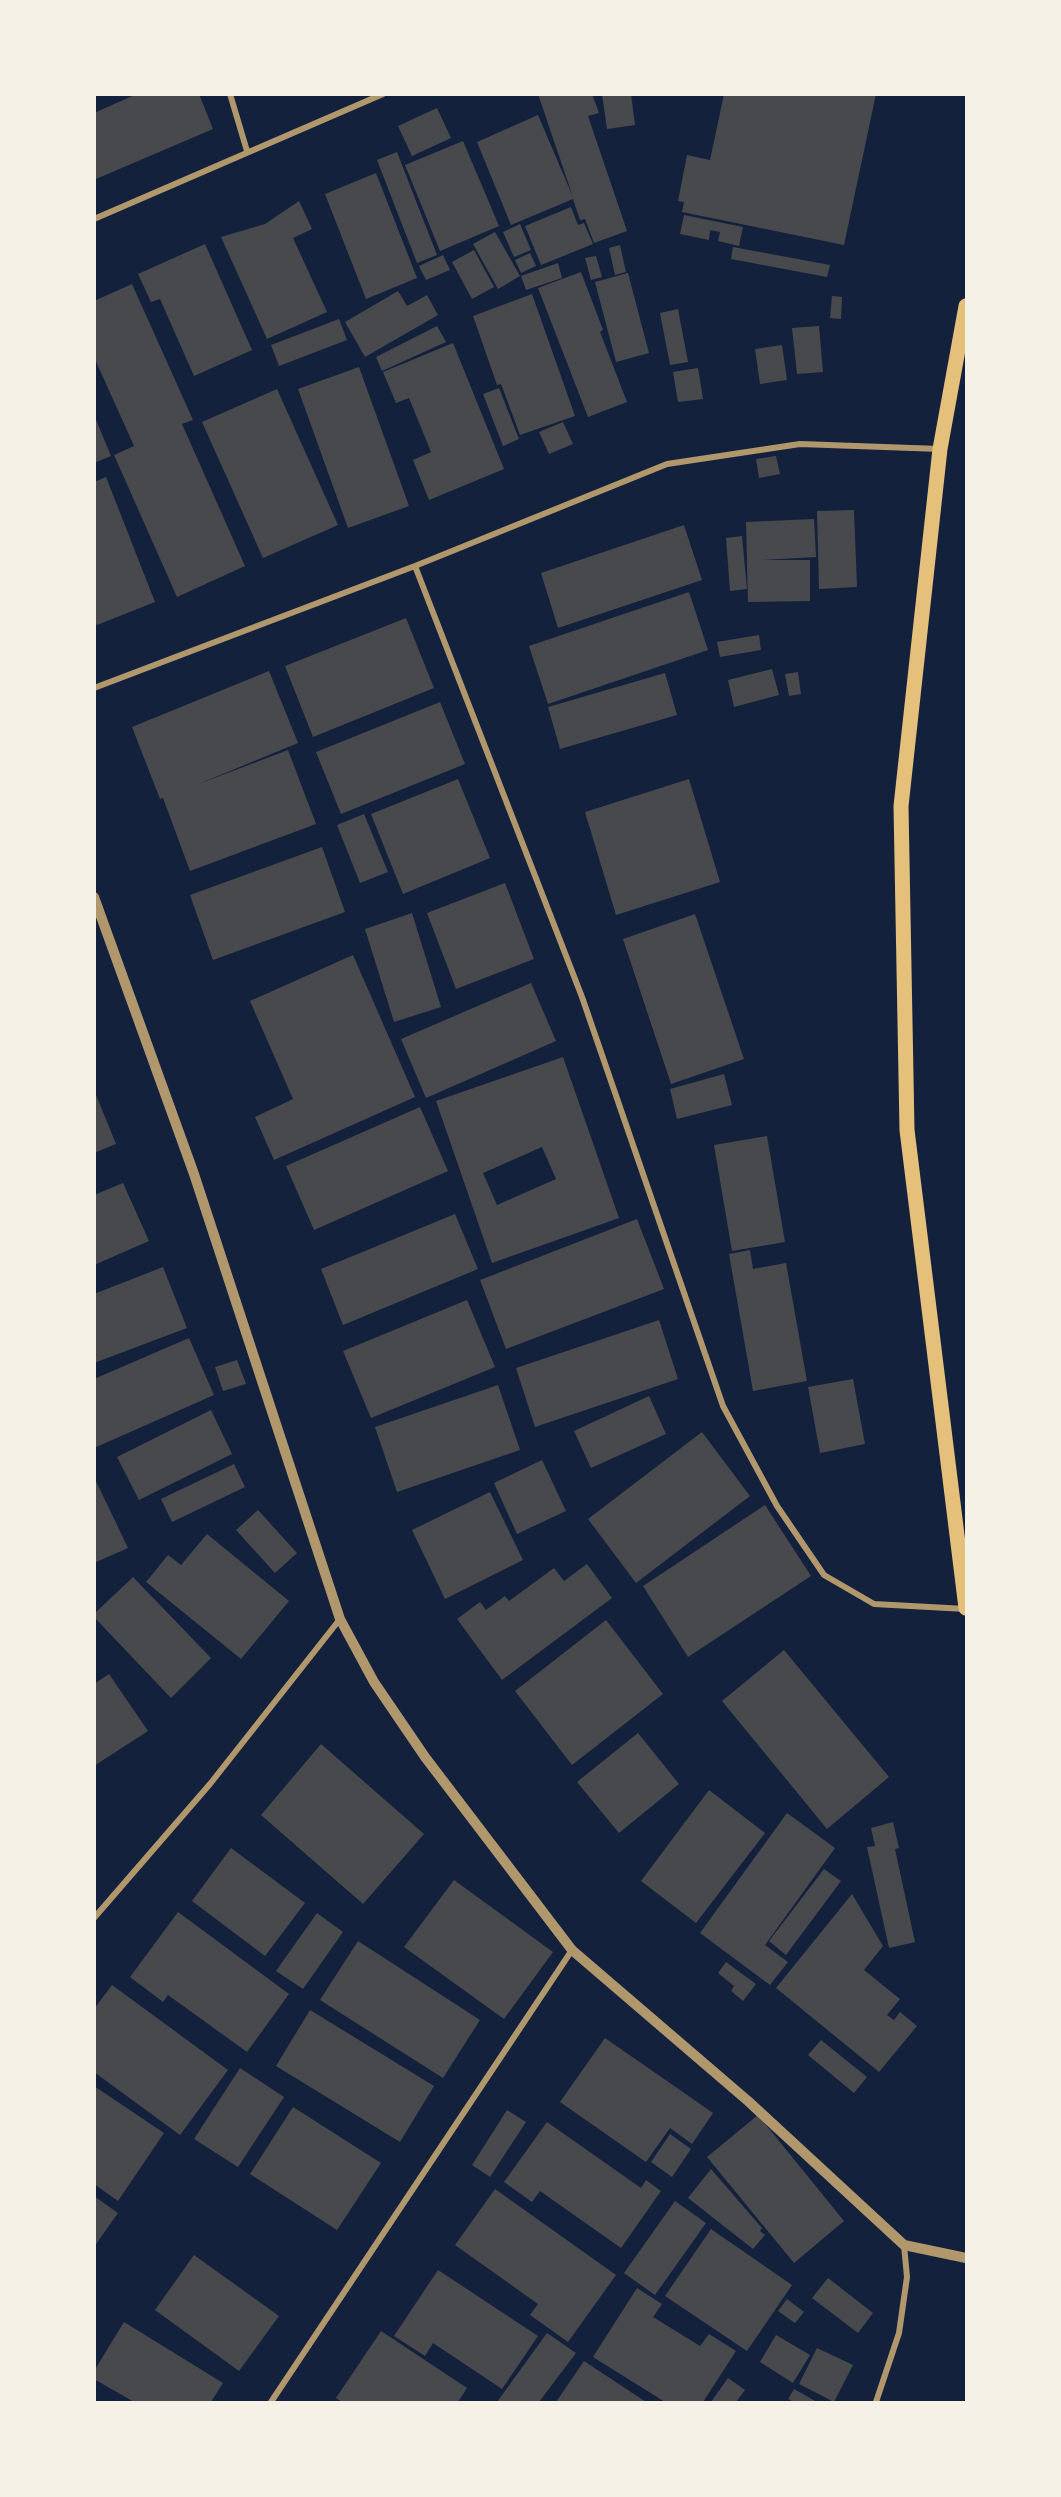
<!DOCTYPE html>
<html>
<head>
<meta charset="utf-8">
<style>
	body { margin:0 }
	#map { position:relative; width:1061px; height:2497px; overflow:hidden; background:#14213d; font-family:Ubuntu,sans-serif }
	canvas { display:block }
	.frame { position:absolute; inset:0; border:96px solid #f6f1e7; pointer-events:none }
</style>
</head>
<body>
<div id="map">
<canvas width="1061" height="2497"></canvas>
<div class="frame"></div>
</div>
<script>
const ctx = document.querySelector('canvas').getContext('2d');
ctx.lineJoin = 'round';
function paint(path, color) { ctx.fillStyle = color; ctx.fill(path, 'evenodd'); }
const poly = rows => new Path2D(rows.map(r => 'M' + r).join(''));
function trace(path, color, width, dash) { ctx.strokeStyle = color; ctx.lineWidth = width; ctx.lineCap = dash ? 'butt' : 'round'; ctx.setLineDash(dash || []); ctx.stroke(path); }
paint(poly([
	[137,94,199,94,213,129,96,179,94,113],
	[538,94,592,94,599,113,588,116,627,231,594,243,585,219,580,220,573,199,511,225,477,142,538,115,573,197],
	[602,94,631,94,635,125,607,129],
	[724,94,876,94,844,245,682,212,684,202,678,201,687,155,710,160],
	[437,108,451,138,412,156,398,126],
	[463,141,499,226,440,251,405,165],
	[397,152,437,255,417,263,377,160],
	[376,173,417,278,366,299,325,194],
	[299,201,312,229,293,238,327,312,267,339,221,237,265,224],
	[571,207,578,225,584,223,593,244,541,265,525,226],
	[684,215,743,227,739,246,718,241,720,232,710,230,709,240,680,234],
	[520,224,531,250,514,257,503,232],
	[495,232,520,276,498,289,473,244],
	[205,244,252,350,194,376,160,299,151,302,138,274],
	[620,245,626,272,615,275,609,248],
	[733,247,830,265,827,277,731,259],
	[474,250,494,287,472,299,452,262],
	[530,253,536,266,521,273,515,260],
	[443,255,450,270,426,280,419,266],
	[596,256,602,277,591,280,585,258],
	[558,263,562,278,526,290,521,276],
	[581,272,603,330,600,332,627,402,588,417,538,288],
	[628,273,649,353,616,362,595,282],
	[132,284,193,420,182,424,245,566,177,597,114,455,134,446,94,357,94,301],
	[398,291,407,306,427,295,438,315,365,357,345,322],
	[532,294,575,416,520,435,501,384,497,385,473,316],
	[832,296,842,297,841,319,830,318],
	[678,309,688,362,670,365,660,313],
	[339,319,347,340,279,366,271,345],
	[437,326,446,342,382,371,376,357],
	[819,326,823,372,797,374,792,328],
	[453,343,504,469,429,500,413,460,431,452,409,398,396,403,383,372],
	[782,345,787,380,760,384,755,349],
	[359,367,409,506,348,528,298,389],
	[698,368,703,399,678,402,673,372],
	[499,388,519,439,503,446,483,394],
	[277,389,338,525,263,558,202,422],
	[94,415,111,456,94,463],
	[563,422,573,444,549,454,539,432],
	[776,456,780,474,759,478,756,459],
	[106,477,155,602,97,625,94,619,94,482],
	[854,510,857,587,819,589,817,511],
	[814,519,816,557,762,560,810,560,810,601,748,602,746,522],
	[684,525,702,580,558,628,541,573],
	[742,536,747,589,730,591,726,538],
	[689,592,708,650,548,704,529,646],
	[406,618,434,688,313,737,285,666],
	[759,635,761,650,720,657,717,642],
	[772,669,779,695,734,707,728,680],
	[269,671,298,743,196,785,288,750,316,824,190,871,163,798,160,799,132,727],
	[798,672,801,694,789,696,785,674],
	[665,673,677,715,560,749,548,707],
	[440,702,465,764,341,814,316,752],
	[458,779,490,858,403,894,371,814],
	[689,779,720,882,616,915,585,812],
	[364,814,388,872,360,883,337,825],
	[322,847,345,912,213,960,190,895],
	[505,883,534,959,456,989,427,913],
	[412,913,441,1007,394,1022,365,929],
	[695,914,744,1059,671,1084,623,939],
	[353,955,415,1097,274,1160,255,1117,293,1099,250,1001],
	[531,983,556,1041,426,1098,401,1039],
	[563,1057,619,1218,492,1263,436,1101],
	[542,1147,556,1179,497,1205,483,1173],
	[724,1074,732,1105,677,1119,670,1089],
	[94,1090,116,1144,94,1153],
	[420,1107,448,1171,314,1230,286,1166],
	[767,1136,785,1242,732,1251,714,1145],
	[123,1183,149,1241,94,1265,94,1195],
	[455,1214,478,1269,343,1325,321,1269],
	[637,1219,664,1289,506,1349,480,1280],
	[750,1250,753,1269,786,1263,807,1381,753,1391,729,1254],
	[163,1267,187,1328,94,1363,94,1294],
	[467,1300,495,1367,371,1418,343,1351],
	[659,1320,678,1379,535,1427,516,1368],
	[189,1338,214,1395,94,1448,94,1379],
	[237,1360,246,1384,223,1391,215,1367],
	[853,1379,865,1444,820,1453,808,1387],
	[498,1385,520,1450,397,1492,375,1427],
	[649,1396,666,1434,591,1468,574,1431],
	[211,1410,232,1454,139,1500,117,1457],
	[702,1432,750,1496,636,1583,588,1519],
	[542,1460,566,1511,517,1534,494,1483],
	[234,1464,245,1487,172,1522,161,1499],
	[94,1477,128,1548,94,1563],
	[490,1492,523,1560,445,1599,412,1530],
	[765,1505,811,1576,688,1657,643,1586],
	[258,1510,297,1553,275,1573,236,1530],
	[207,1534,289,1601,241,1659,146,1582,168,1555,181,1565],
	[587,1564,612,1598,502,1680,457,1619,480,1602,486,1610,505,1596,509,1601,554,1568,564,1581],
	[133,1577,211,1658,171,1698,94,1617,94,1614],
	[606,1620,663,1694,572,1765,515,1691],
	[784,1650,889,1777,827,1829,722,1701],
	[109,1674,148,1731,94,1766,94,1684],
	[638,1733,679,1784,619,1833,577,1782],
	[321,1744,424,1834,363,1904,261,1815],
	[709,1790,765,1833,696,1923,641,1881],
	[787,1813,835,1848,765,1945,788,1962,770,1985,700,1933],
	[893,1822,899,1848,895,1849,915,1942,889,1948,867,1847,875,1846,871,1828],
	[231,1848,305,1903,265,1956,192,1901],
	[824,1869,841,1881,786,1955,769,1941],
	[454,1880,553,1952,504,2019,404,1947],
	[852,1894,883,1946,864,1970,900,1999,887,2015,894,2020,900,2012,917,2026,879,2072,776,1988],
	[178,1912,289,1994,247,2052,168,1995,163,2002,130,1977],
	[317,1913,343,1932,303,1989,276,1971],
	[358,1941,480,2020,443,2078,320,2000],
	[726,1962,756,1984,743,2001,731,1991,734,1986,718,1973],
	[112,1985,228,2070,180,2135,94,2072,94,2009],
	[310,2010,434,2086,400,2142,276,2066],
	[605,2038,713,2113,692,2144,670,2128,646,2162,560,2102],
	[821,2040,867,2077,854,2093,808,2055],
	[240,2068,284,2097,238,2167,194,2139],
	[94,2086,164,2133,118,2201,94,2184],
	[293,2107,381,2163,337,2230,250,2174],
	[507,2110,526,2122,490,2177,472,2165],
	[758,2115,844,2221,794,2263,707,2157],
	[547,2122,641,2188,646,2180,661,2191,621,2248,540,2191,532,2202,504,2182],
	[670,2134,691,2149,672,2177,651,2162],
	[711,2169,762,2228,760,2231,765,2235,753,2249,688,2198],
	[495,2189,616,2275,568,2342,530,2315,538,2304,455,2245],
	[94,2196,118,2213,94,2247],
	[675,2201,706,2223,655,2295,624,2273],
	[711,2229,792,2285,747,2351,665,2296],
	[194,2255,279,2316,239,2371,155,2310],
	[438,2270,538,2336,502,2389,433,2343,425,2356,394,2336],
	[828,2278,873,2313,858,2333,812,2298],
	[637,2288,662,2304,653,2317,700,2346,709,2334,736,2351,703,2402,665,2402,593,2357],
	[787,2299,804,2312,795,2323,778,2311],
	[124,2322,223,2383,211,2402,134,2402,94,2379,94,2371],
	[381,2331,467,2388,458,2402,342,2402,336,2398],
	[547,2333,576,2353,539,2402,497,2402],
	[776,2335,810,2355,793,2383,760,2362],
	[817,2348,853,2365,834,2402,799,2384],
	[584,2361,646,2402,556,2402],
	[728,2378,745,2390,736,2402,711,2402],
	[794,2389,817,2402,794,2402,788,2399]
]), '#48494c');
trace(poly([
	[230,94,247,151],
	[94,219,383,94],
	[415,566,582,997,723,1406,777,1506,824,1575,874,1604,966,1609],
	[94,688,415,566,667,464,800,444,940,449],
	[94,1918,210,1784,340,1619],
	[271,2402,572,1950],
	[876,2402,899,2333,907,2277,904,2245]
]), '#b1986c', 6);
trace(poly([
	[94,897,194,1174,340,1619,374,1682,425,1757,572,1950,748,2101,904,2245,966,2258]
]), '#b1986c', 10);
trace(poly([
	[966,306,940,449,901,806,907,1130,966,1608]
]), '#e5c07b', 15);
</script>
</body>
</html>
